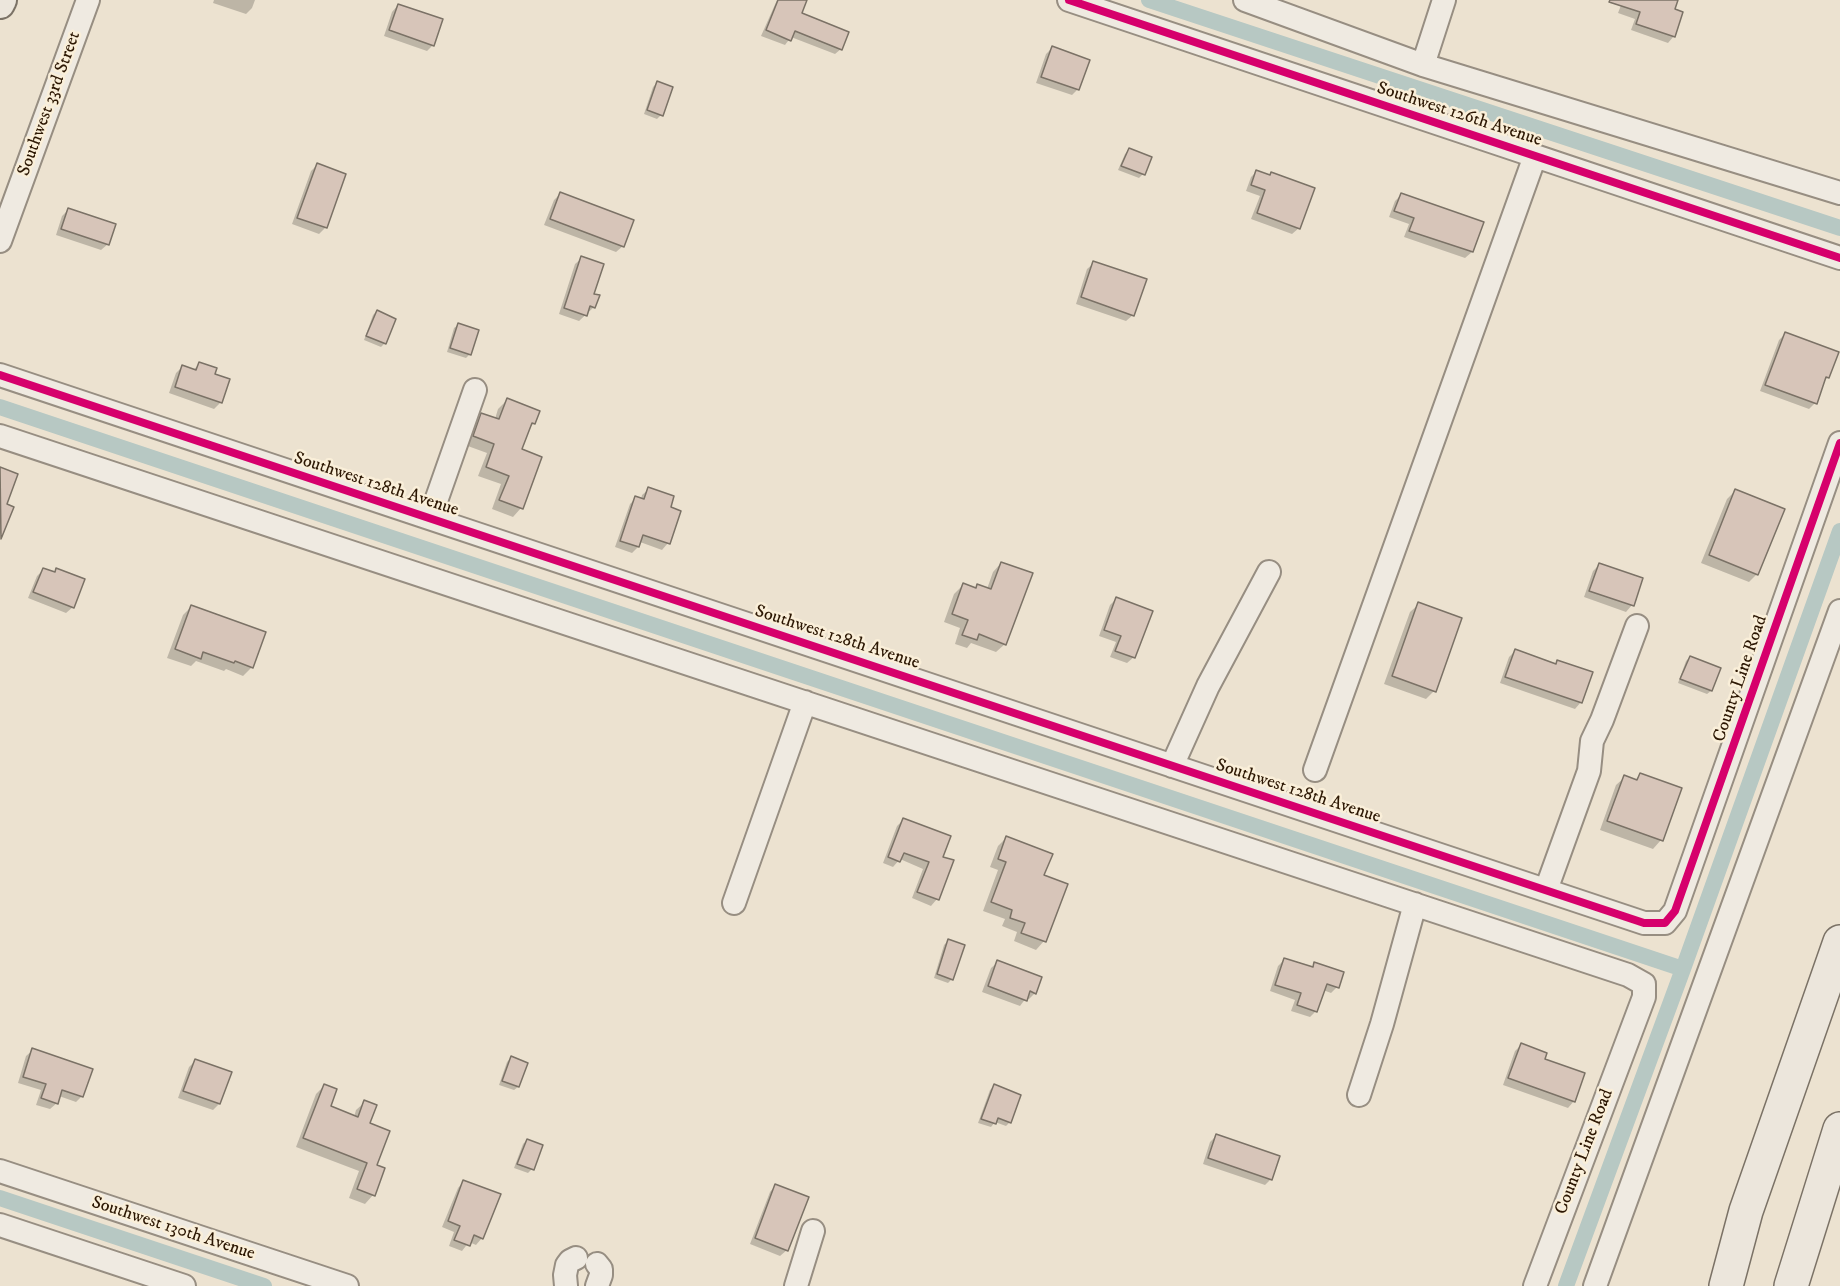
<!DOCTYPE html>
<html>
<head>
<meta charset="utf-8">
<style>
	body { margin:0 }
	canvas { display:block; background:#ece2d0 }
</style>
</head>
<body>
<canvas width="1840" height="1286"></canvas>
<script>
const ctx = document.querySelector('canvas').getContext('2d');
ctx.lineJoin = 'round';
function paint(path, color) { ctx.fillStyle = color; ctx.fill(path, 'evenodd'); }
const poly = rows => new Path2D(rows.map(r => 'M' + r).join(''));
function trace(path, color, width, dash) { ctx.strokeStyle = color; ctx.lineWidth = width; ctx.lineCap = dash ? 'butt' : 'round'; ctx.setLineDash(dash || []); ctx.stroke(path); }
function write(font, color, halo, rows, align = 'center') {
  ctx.font = font + ' "IM FELL DW Pica",serif'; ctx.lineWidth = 5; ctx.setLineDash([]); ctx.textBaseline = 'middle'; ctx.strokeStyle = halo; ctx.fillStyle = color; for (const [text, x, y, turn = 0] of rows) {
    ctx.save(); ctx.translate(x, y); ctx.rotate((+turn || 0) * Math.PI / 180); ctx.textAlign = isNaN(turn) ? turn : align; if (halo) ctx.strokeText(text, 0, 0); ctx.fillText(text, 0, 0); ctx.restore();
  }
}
paint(poly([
	[214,0,255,0,252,8,246,14,213,3],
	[777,0,801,0,800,14,841,49,835,54,791,37,785,45,761,36],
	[1623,0,1671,0,1674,36,1668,43,1631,30,1635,19,1618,13],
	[398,5,433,45,427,51,384,36,392,12],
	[1052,48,1078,89,1072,95,1036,83,1046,54],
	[657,83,661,115,657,119,644,114,653,87],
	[1129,150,1143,174,1139,178,1118,170,1125,154],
	[317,165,326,227,319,234,292,224,311,171],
	[1257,171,1269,176,1271,173,1299,228,1292,234,1251,219,1260,196,1246,191,1251,177],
	[560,194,623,246,616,252,544,225,554,200],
	[1401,195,1482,223,1472,252,1465,258,1404,237,1409,224,1389,217,1395,201],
	[69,209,108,244,101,250,56,235,62,216],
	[582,258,593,294,594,307,579,321,559,314,575,264],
	[1094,263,1133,315,1126,321,1076,304,1087,269],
	[377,311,385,343,381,347,364,340,373,315],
	[458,325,470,354,466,358,447,352,454,328],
	[1785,334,1828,377,1823,382,1815,403,1809,409,1760,391,1779,340],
	[200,364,213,374,221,402,214,409,169,393,176,373,182,367,193,370],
	[507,400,534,423,527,430,520,450,521,508,513,517,492,509,501,484,478,476,487,453,465,445,473,423,482,414,495,419,498,409],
	[0,469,16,475,5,505,3,531,0,534],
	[649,489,669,508,668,543,662,550,640,542,638,547,632,553,615,547,630,504,636,498,641,500,642,495],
	[1736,490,1757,574,1749,582,1701,563,1727,499],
	[1001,563,1005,644,996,652,971,643,967,648,955,644,960,628,944,622,954,594,963,585,974,589,978,585,987,589,993,572],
	[1599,565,1641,579,1632,605,1626,612,1584,597,1593,571],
	[43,570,53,573,57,570,73,607,66,613,28,598,37,576],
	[1116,599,1134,657,1127,663,1110,657,1116,642,1099,636,1110,605],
	[1419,604,1434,691,1426,699,1384,684,1410,612],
	[191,607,252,667,243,676,226,669,224,671,196,661,191,666,167,658,183,615],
	[1515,651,1554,665,1558,662,1581,702,1575,709,1500,683,1509,657],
	[1690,657,1719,669,1711,691,1707,694,1678,683,1686,661],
	[1640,775,1661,840,1653,849,1600,830,1616,785,1625,777,1635,780],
	[904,819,941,857,937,899,931,906,912,898,923,869,900,859,893,867,883,863,897,826],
	[1006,838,1043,876,1044,941,1036,950,1014,941,1017,932,1002,926,1005,919,983,911,998,870,990,867,998,846],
	[948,941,952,979,948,983,934,978,944,945],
	[1285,959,1311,968,1315,964,1337,987,1331,993,1323,990,1316,1011,1310,1017,1291,1011,1295,1000,1270,991,1278,966],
	[998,962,1035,993,1029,999,1026,998,1020,1006,982,992,991,968],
	[1521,1045,1574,1101,1568,1108,1503,1085,1515,1051],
	[33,1050,82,1096,76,1102,59,1096,57,1103,50,1109,36,1105,41,1090,18,1083,26,1056],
	[511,1058,526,1064,518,1087,514,1090,499,1085,507,1062],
	[195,1061,219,1104,213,1110,178,1098,189,1067],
	[324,1086,329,1107,354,1117,356,1110,365,1102,375,1165,373,1195,365,1204,349,1198,359,1171,296,1147,316,1094],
	[994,1086,1010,1122,1006,1126,995,1122,991,1127,978,1123,990,1090],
	[1216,1136,1271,1179,1265,1185,1203,1164,1210,1142],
	[527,1140,532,1169,528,1173,514,1168,523,1144],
	[464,1181,482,1238,476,1245,469,1242,462,1251,449,1246,454,1232,442,1227,458,1188],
	[776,1185,787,1250,780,1256,750,1244,770,1192]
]), '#0003');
trace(poly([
	[1149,0,1840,228],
	[0,407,1683,969],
	[0,1198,264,1286],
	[1566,1286,1683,969,1840,531]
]), '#b7c8c3', 16);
const building = poly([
	[778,0,807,0,802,13,849,32,842,50,795,31,791,41,766,30,778,0],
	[1610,0,1678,0,1675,9,1683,12,1675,37,1636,24,1640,12,1609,2,1610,0],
	[398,4,443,19,434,46,389,30,398,4],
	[1052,46,1090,60,1079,90,1041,77,1052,46],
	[657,81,673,87,663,116,647,110,657,81],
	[1129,148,1152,157,1145,175,1121,166,1129,148],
	[317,163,346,174,327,228,297,218,317,163],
	[1256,170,1270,175,1271,172,1315,188,1300,229,1257,213,1265,190,1251,185,1256,170],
	[560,192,634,220,624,247,550,219,560,192],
	[1401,193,1484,222,1473,252,1409,231,1414,218,1394,211,1401,193],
	[68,208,116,224,109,245,61,229,68,208],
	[581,256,604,264,594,294,600,295,595,308,590,306,587,316,564,308,581,256],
	[1093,261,1147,279,1134,316,1081,297,1093,261],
	[377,310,396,319,386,344,366,336,377,310],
	[458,323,479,330,471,355,450,348,458,323],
	[1785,332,1839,352,1829,378,1826,377,1817,404,1765,385,1785,332],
	[199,362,217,368,215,374,230,379,222,403,175,387,182,365,196,370,199,362],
	[507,398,540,411,535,424,532,423,522,449,542,457,523,509,499,500,509,476,486,467,494,444,473,436,481,413,499,419,507,398],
	[0,467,18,474,7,504,14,507,1,539,0,467],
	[648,487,674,496,671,507,681,511,670,544,643,535,639,547,620,541,635,496,644,499,648,487],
	[1735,489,1785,509,1758,575,1709,555,1735,489],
	[1001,562,1033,573,1006,645,979,634,977,640,962,635,968,620,952,614,963,583,976,588,977,584,991,589,1001,562],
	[1599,563,1643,578,1634,606,1589,591,1599,563],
	[43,568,55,572,56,568,85,579,74,608,33,592,43,568],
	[1116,597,1153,611,1135,658,1115,651,1121,636,1104,630,1116,597],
	[1418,602,1462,618,1436,692,1392,676,1418,602],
	[191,605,266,632,253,668,235,661,234,663,203,652,201,659,175,649,191,605],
	[1515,649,1556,664,1557,660,1593,672,1582,703,1505,677,1515,649],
	[1690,656,1721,668,1712,691,1680,679,1690,656],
	[1640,773,1682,788,1663,841,1607,821,1624,775,1637,780,1640,773],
	[903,818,951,836,943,857,954,860,939,900,917,892,929,862,904,853,900,862,888,857,903,818],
	[1006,836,1053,854,1044,875,1068,884,1046,942,1021,933,1025,923,1010,918,1012,910,991,902,1006,862,998,859,1006,836],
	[948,939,965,945,953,980,937,974,948,939],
	[1284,958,1313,967,1314,962,1344,972,1339,988,1327,984,1317,1012,1297,1005,1301,993,1275,985,1284,958],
	[997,960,1042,977,1036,994,1030,991,1027,1001,988,986,997,960],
	[1521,1043,1547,1053,1545,1059,1585,1073,1575,1102,1508,1078,1521,1043],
	[32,1048,93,1069,83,1097,62,1090,58,1104,41,1098,46,1084,23,1077,32,1048],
	[511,1056,528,1063,519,1087,502,1081,511,1056],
	[195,1059,232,1072,220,1104,183,1091,195,1059],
	[324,1084,337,1089,331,1106,358,1117,364,1100,377,1105,370,1123,390,1131,377,1165,385,1168,375,1196,357,1189,367,1163,303,1138,324,1084],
	[994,1084,1021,1095,1011,1123,998,1118,996,1124,981,1119,994,1084],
	[1216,1134,1280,1156,1272,1180,1208,1158,1216,1134],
	[527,1139,543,1145,534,1170,517,1164,527,1139],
	[463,1180,501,1194,483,1239,474,1235,470,1246,454,1240,460,1226,448,1221,463,1180],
	[775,1184,809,1197,788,1251,755,1238,775,1184]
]);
paint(building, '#d7c5b9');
trace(building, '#7b7266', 1.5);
const minor = poly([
	[1069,0,1840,258],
	[1245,0,1423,65,1840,193],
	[1423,65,1444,0],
	[0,241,88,0],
	[0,375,1644,923,1665,923,1675,911,1840,443],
	[0,436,1628,975,1644,984,1644,997,1535,1286],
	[430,518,475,390],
	[1172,766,1208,686,1269,572],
	[1315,770,1535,156],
	[1546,890,1589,771,1592,741,1602,720,1637,626],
	[734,903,805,702],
	[1359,1095,1382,1024,1415,904],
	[0,1171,347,1286],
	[0,1225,184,1286],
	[597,1264,601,1269,601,1275,597,1286],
	[566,1286,565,1275,567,1265,570,1261,576,1258],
	[796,1286,813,1231],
	[1595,1286,1840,611]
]);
const major = poly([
	[0,4,2,0]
]);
const highway = poly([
	[1726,1286,1746,1211,1840,942],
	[1791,1286,1840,1129]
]);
trace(minor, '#978e82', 26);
trace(major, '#7b7266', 32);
trace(highway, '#7b7266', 36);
trace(minor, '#efeae1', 22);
trace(major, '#ece6dc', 28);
trace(highway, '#ece6dc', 33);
trace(poly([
	[1069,0,1840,258],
	[0,375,1644,923,1665,923,1675,911,1840,443]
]), '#d6006c', 8);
write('18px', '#2c1703', '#faefd9', [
	["Southwest 33rd Street",50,104,-70],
	["Southwest 126th Avenue",1459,115,18],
	["Southwest 128th Avenue",376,485,18],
	["Southwest 128th Avenue",837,638,18],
	["County Line Road",1741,679,-71],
	["Southwest 128th Avenue",1298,792,18],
	["County Line Road",1585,1152,-69],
	["Southwest 130th Avenue",173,1229,18]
]);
</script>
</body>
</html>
